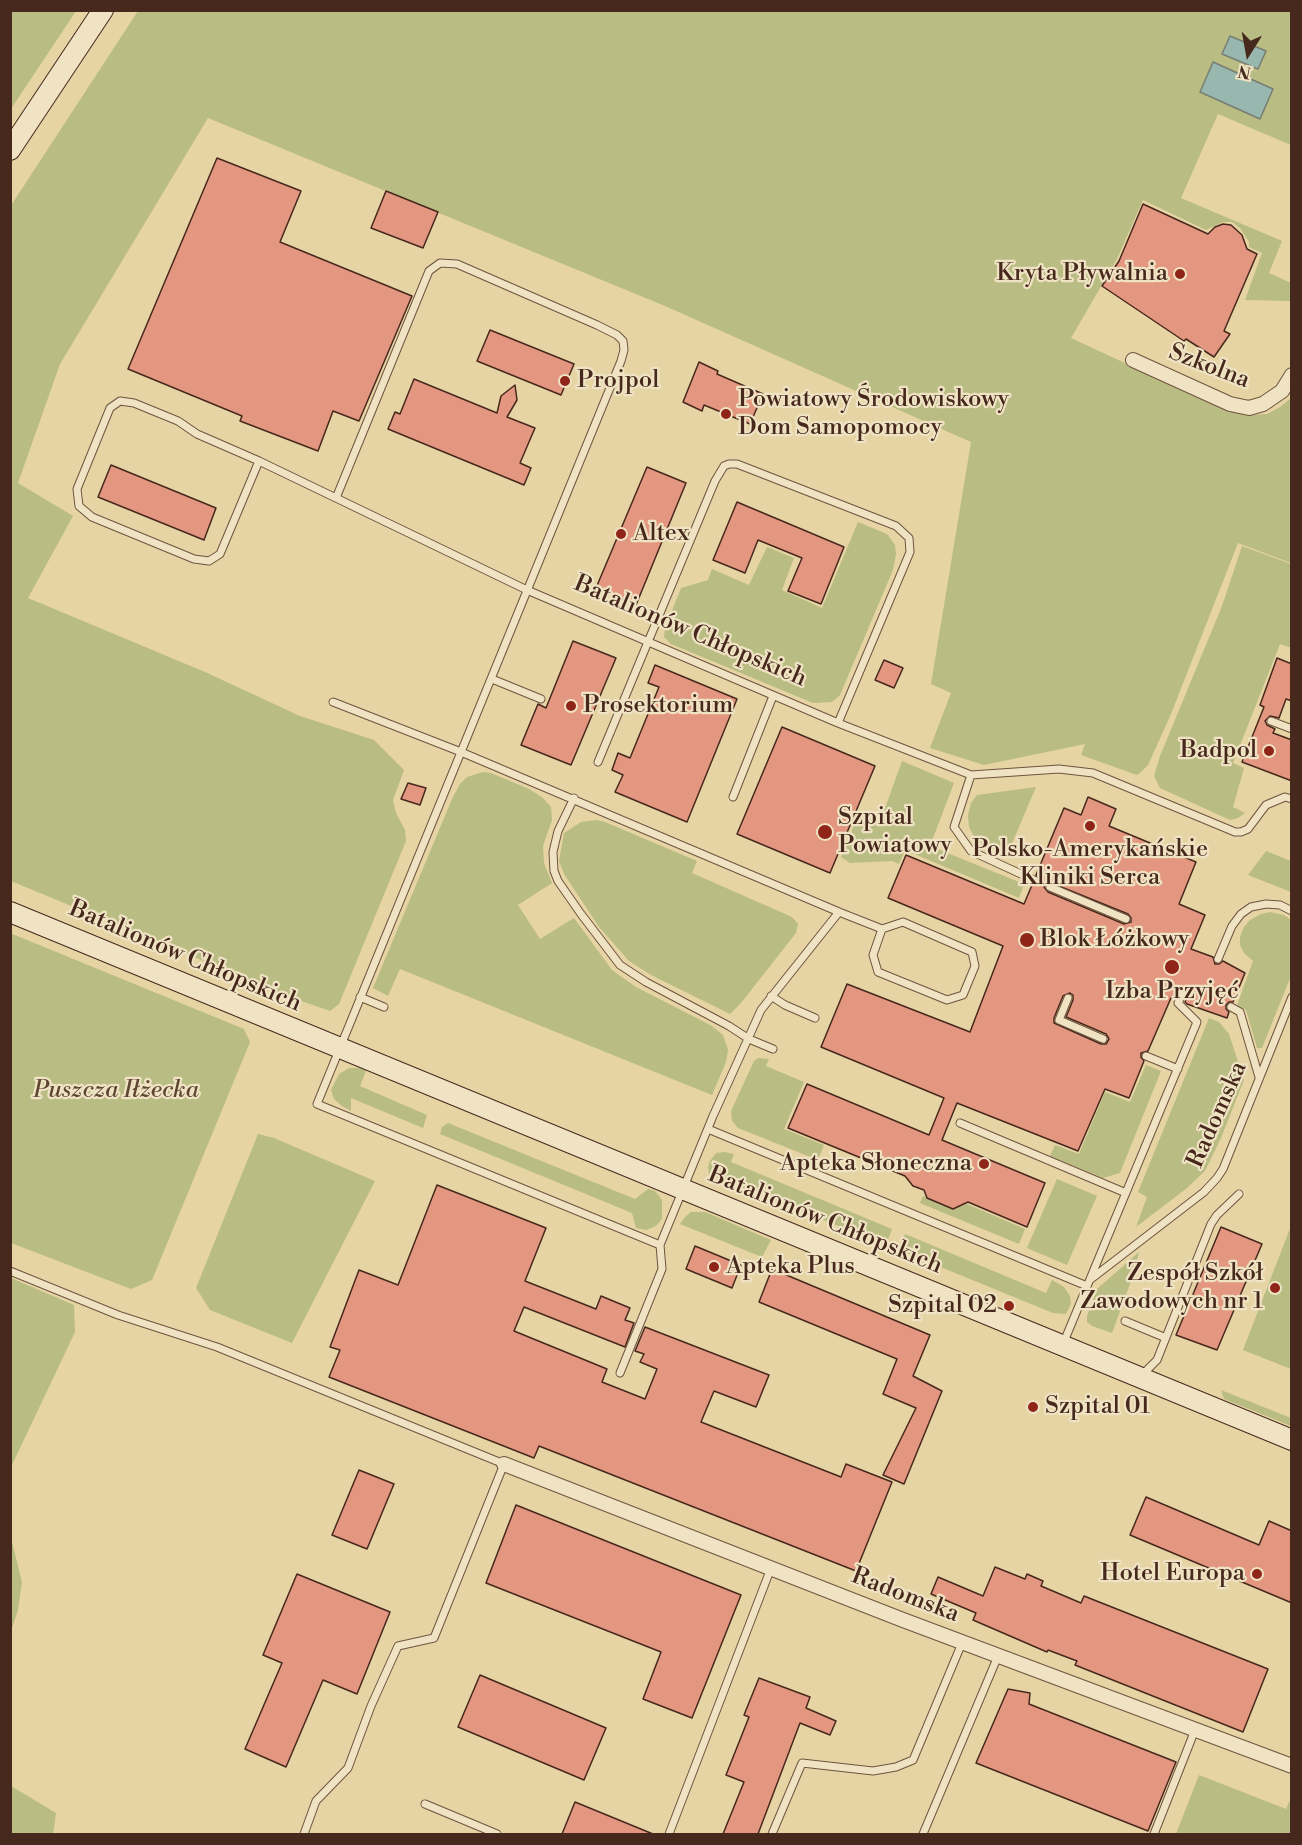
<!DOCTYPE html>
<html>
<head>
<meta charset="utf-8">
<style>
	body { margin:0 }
	#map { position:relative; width:1302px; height:1845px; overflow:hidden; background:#e6d4a5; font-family:"Libre Bodoni",serif }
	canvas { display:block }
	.frame { position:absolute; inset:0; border:12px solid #47281c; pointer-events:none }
	.north { position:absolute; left:1218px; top:24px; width:60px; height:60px; -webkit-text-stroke:4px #efe3c4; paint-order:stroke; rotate:191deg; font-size:16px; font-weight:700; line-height:24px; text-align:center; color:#47281c }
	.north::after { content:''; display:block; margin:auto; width:21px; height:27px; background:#47281c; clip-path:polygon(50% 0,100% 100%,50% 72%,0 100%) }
</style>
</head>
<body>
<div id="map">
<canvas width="1302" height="1845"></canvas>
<div class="frame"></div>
<div class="north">N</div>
</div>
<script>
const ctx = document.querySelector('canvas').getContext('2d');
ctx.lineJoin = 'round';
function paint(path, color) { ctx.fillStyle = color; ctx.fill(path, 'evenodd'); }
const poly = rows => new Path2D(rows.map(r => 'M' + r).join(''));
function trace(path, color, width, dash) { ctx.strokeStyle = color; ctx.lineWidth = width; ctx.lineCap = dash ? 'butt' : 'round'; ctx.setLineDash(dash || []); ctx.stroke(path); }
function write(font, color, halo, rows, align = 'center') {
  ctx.font = font + ' "Libre Bodoni",serif'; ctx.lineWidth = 4.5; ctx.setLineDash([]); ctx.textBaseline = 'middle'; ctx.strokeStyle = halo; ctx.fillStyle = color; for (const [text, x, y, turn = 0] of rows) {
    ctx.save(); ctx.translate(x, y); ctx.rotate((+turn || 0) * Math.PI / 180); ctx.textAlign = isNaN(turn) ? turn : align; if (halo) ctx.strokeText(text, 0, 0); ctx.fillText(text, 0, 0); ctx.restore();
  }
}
paint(poly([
	[11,10,76,11,11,109,10,11],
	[138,11,1291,11,1291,145,1218,114,1181,198,1282,241,1269,273,1291,283,1291,301,1245,300,1262,253,1249,247,1249,242,1240,228,1232,222,1223,222,1206,230,1143,200,1117,259,1071,338,1228,411,1248,415,1267,414,1280,407,1291,398,1291,563,1238,543,1171,714,1148,765,1140,773,1137,775,1081,755,1085,744,984,765,930,748,951,693,931,684,971,442,665,306,208,118,60,364,18,483,73,516,28,598,205,672,300,716,374,740,404,770,393,800,396,813,405,830,406,841,339,1004,330,1011,293,998,11,881,10,207],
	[858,522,887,534,895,545,896,554,893,570,840,695,832,702,813,703,671,644,664,637,665,628,681,588,708,580,712,569,749,585,767,547,794,558,782,590,822,608],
	[1242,546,1291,564,1292,648,1280,644,1233,763,1244,768,1233,807,1245,813,1238,818,1230,820,1160,788,1154,776,1160,756,1222,606],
	[902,761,954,783,930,846,1024,884,1019,898,905,850,899,864,892,861,850,863,841,857,859,813,880,822],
	[483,772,491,773,529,789,543,798,551,807,552,820,543,846,544,863,552,883,518,905,540,939,574,918,612,970,636,987,712,1026,723,1035,728,1050,726,1062,712,1095,400,969,388,996,373,988,452,799,460,784,467,777],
	[1036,787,1007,855,983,845,974,837,969,827,968,815,971,803,977,795],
	[596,820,605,822,697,861,692,873,792,917,798,924,796,933,741,1003,730,1014,651,975,629,961,599,927,564,874,559,861,564,833,581,822],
	[1266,851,1291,861,1291,892,1248,875],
	[1270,912,1284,915,1291,920,1291,976,1262,1048,1257,1048,1246,1010,1237,1005,1253,961,1244,953,1240,945,1240,937,1244,927,1250,920,1261,914],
	[10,933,244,1029,250,1042,152,1280,131,1289,11,1243],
	[1209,1018,1219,1022,1229,1034,1244,1080,1221,1138,1205,1171,1187,1188,1136,1227,1147,1197,1138,1192],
	[758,1058,769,1059,766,1066,804,1082,784,1129,824,1145,818,1160,738,1128,732,1121,731,1111,754,1061],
	[1146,1065,1161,1071,1120,1173,1103,1178,1050,1156,1055,1145,1079,1154,1105,1092,1130,1102],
	[349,1068,367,1068,360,1086,427,1115,423,1128,351,1098,351,1111,342,1106,334,1099,331,1090,339,1074],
	[448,1123,635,1199,648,1189,655,1191,662,1200,662,1219,656,1226,646,1230,636,1228,632,1213,440,1134,442,1127],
	[258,1134,274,1138,375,1181,292,1343,210,1310,196,1288],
	[724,1152,734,1154,731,1162,892,1229,886,1245,709,1174,708,1167,710,1161,716,1153],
	[1057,1179,1097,1196,1067,1265,1027,1248],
	[923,1196,953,1209,967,1204,1025,1229,1019,1244,920,1203],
	[691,1212,705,1212,771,1240,762,1257,680,1224,685,1217],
	[1291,1226,1291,1369,1243,1350],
	[905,1234,1046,1293,1052,1280,1064,1287,1070,1296,1071,1304,1066,1314,1053,1313,899,1250],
	[1139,1252,1134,1273,1112,1333,1092,1326,1087,1322,1087,1316,1097,1289],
	[11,1278,74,1305,75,1332,11,1467],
	[1221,1390,1291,1418,1291,1426,1224,1399],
	[11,1538,22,1582,18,1610,11,1631],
	[1199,1775,1286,1809,1291,1798,1291,1834,1176,1834],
	[11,1786,56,1813,53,1834,11,1834]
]), '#b9bc83');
const water = poly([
	[1230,36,1266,51,1258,69,1222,54,1230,36],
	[1213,62,1273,89,1260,119,1200,92,1213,62]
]);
paint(water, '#98b7af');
trace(water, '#787e74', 1.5);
const building = poly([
	[217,158,301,191,280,242,412,296,359,421,333,411,318,451,240,421,242,416,128,369,217,158],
	[386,191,438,212,423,248,371,228,386,191],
	[1143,204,1208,234,1215,227,1223,224,1231,225,1242,235,1247,249,1257,254,1224,331,1230,334,1214,357,1186,339,1184,341,1102,286,1119,261,1143,204],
	[490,330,574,364,561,395,477,361,490,330],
	[699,362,718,371,717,374,763,394,750,424,704,405,702,411,683,402,699,362],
	[414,379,497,413,501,396,515,385,517,400,507,417,535,428,520,463,531,468,524,485,388,429,395,412,400,414,414,379],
	[111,465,216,508,204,540,98,497,111,465],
	[647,467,686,483,636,605,596,588,647,467],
	[737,502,844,547,821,604,788,591,802,558,758,540,745,573,713,560,737,502],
	[573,641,616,658,571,765,521,745,538,704,546,708,573,641],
	[1277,658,1292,664,1292,701,1286,699,1279,718,1270,716,1265,721,1267,725,1275,729,1273,733,1292,740,1292,781,1242,762,1264,707,1260,705,1277,658],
	[884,660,903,668,894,688,875,680,884,660],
	[655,665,737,699,687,822,615,792,623,775,612,770,618,753,630,758,659,687,648,683,655,665],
	[782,727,875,766,830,873,737,834,782,727],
	[408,783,426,788,420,805,401,799,408,783],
	[1088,797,1116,809,1109,826,1196,862,1179,904,1205,915,1191,949,1213,957,1215,964,1219,964,1223,961,1245,973,1233,1002,1229,1002,1226,1005,1226,1009,1229,1012,1227,1018,1187,1004,1185,1002,1188,994,1188,989,1183,986,1179,988,1174,999,1171,998,1148,1051,1141,1053,1141,1057,1144,1061,1129,1098,1105,1089,1078,1151,957,1103,942,1140,1045,1183,1027,1227,968,1202,953,1209,927,1198,924,1190,913,1186,905,1176,788,1128,807,1084,929,1135,944,1098,821,1047,847,984,970,1032,1003,946,888,898,906,855,1024,904,1032,885,1037,885,1039,882,1036,875,1064,808,1081,815,1088,797],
	[1049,882,1128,914,1131,918,1131,922,1124,924,1048,892,1044,887,1049,882],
	[1070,993,1073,995,1073,1000,1066,1017,1106,1034,1109,1039,1106,1044,1101,1044,1054,1023,1054,1018,1063,996,1070,993],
	[437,1185,546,1228,525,1281,596,1309,601,1296,630,1308,625,1320,634,1323,625,1347,524,1307,514,1331,607,1369,602,1382,645,1399,657,1369,640,1362,644,1354,635,1351,645,1327,769,1375,756,1407,714,1391,701,1422,841,1477,846,1464,892,1482,856,1571,539,1446,534,1458,329,1377,340,1350,330,1347,359,1270,398,1285,437,1185],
	[1221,1227,1262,1244,1217,1350,1176,1335,1221,1227],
	[695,1246,741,1265,732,1288,686,1269,695,1246],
	[772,1269,930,1335,913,1376,942,1391,904,1484,883,1475,916,1408,883,1394,897,1359,759,1302,772,1269],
	[359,1470,394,1484,367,1549,332,1535,359,1470],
	[1146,1497,1259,1545,1269,1521,1292,1531,1292,1603,1130,1535,1146,1497],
	[516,1505,741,1595,692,1718,643,1699,661,1652,486,1583,516,1505],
	[995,1567,1025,1579,1027,1574,1043,1581,1041,1586,1081,1603,1084,1596,1268,1669,1243,1732,1075,1665,1077,1661,1048,1650,1047,1652,973,1620,976,1613,931,1594,938,1577,983,1596,995,1567],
	[297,1574,390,1612,357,1694,323,1680,286,1767,245,1749,282,1663,263,1655,297,1574],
	[480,1675,606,1728,584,1780,458,1727,480,1675],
	[759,1678,810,1697,806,1708,836,1721,830,1735,800,1723,758,1834,723,1834,744,1782,726,1775,749,1717,744,1715,759,1678],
	[1008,1689,1030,1693,1029,1704,1176,1762,1148,1831,976,1763,1008,1689],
	[575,1802,653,1834,562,1834,575,1802]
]);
paint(building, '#e49780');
trace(building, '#47281c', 1.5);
const lane = poly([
	[259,461,220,554,209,561,194,559,92,517,79,506,77,489,110,408,120,401,134,403,178,421,197,434,259,461,336,498,527,590,838,723,971,775,1059,769,1093,773,1235,832,1241,832,1248,829,1266,805,1285,797,1292,799],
	[336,498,429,271,440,263,457,264,597,325,617,335,623,341,624,350,621,361,317,1104,660,1245],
	[492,679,541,699],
	[333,702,461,752,839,912,761,1010,713,1116,660,1245,662,1269,620,1373],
	[1271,721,1292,729],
	[598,762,715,481,724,466,729,464,737,464,896,526,909,538,910,552,838,723],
	[971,775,954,827,971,851,1034,880],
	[733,797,773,696],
	[574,798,558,831,553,852,554,871,558,881,581,914,620,965,646,982,729,1026,749,1039,773,1049],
	[1050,887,1126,919],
	[839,912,882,929,873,955,878,972,947,1000,963,995,975,966,972,952,903,922,882,929],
	[1218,959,1232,926,1241,914,1251,907,1266,904,1280,905,1292,911],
	[771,996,785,1005,815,1018],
	[360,997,384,1007],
	[1068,998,1059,1020,1103,1039],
	[1231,1007,1240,1012,1259,1077],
	[1146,1056,1178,1069],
	[960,1123,1126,1193],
	[708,1129,1087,1286],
	[10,1271,118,1315,217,1347,504,1464,434,1638,398,1646,371,1706,348,1768,316,1801,304,1834],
	[1091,1279,1204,1192,1217,1178,1223,1169,1292,997],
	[1125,1321,1166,1338],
	[1063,1344,1197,1022,1178,1003,1183,992],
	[1141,1376,1157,1360,1211,1224,1217,1215,1239,1194],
	[425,1804,497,1834],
	[669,1834,771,1568],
	[772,1834,802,1763,873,1771,896,1767,913,1760,962,1643],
	[923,1834,998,1656],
	[1154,1834,1195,1730]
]);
const street = poly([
	[1133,360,1230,404,1249,408,1263,404,1282,391,1292,375],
	[504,1464,903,1620,1292,1766]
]);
const secondary = poly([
	[10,150,103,10],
	[10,912,1292,1440]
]);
trace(lane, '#6f533e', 9);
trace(street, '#6f533e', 16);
trace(secondary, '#47281c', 22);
trace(lane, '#efe3c4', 7);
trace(street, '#efe3c4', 14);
trace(secondary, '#efe3c4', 20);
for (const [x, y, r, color] of [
	[1180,274,6,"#8f2418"],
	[565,381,6,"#8f2418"],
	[726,414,6,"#8f2418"],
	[621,534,6,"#8f2418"],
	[571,706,6,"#8f2418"],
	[1269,751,6,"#8f2418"],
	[1090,826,6,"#8f2418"],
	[825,832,8,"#8f2418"],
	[1027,940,8,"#8f2418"],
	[1172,967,8,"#8f2418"],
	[984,1164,6,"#8f2418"],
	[714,1267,6,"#8f2418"],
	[1275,1288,6,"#8f2418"],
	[1009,1306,6,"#8f2418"],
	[1033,1407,6,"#8f2418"],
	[1257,1574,6,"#8f2418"]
]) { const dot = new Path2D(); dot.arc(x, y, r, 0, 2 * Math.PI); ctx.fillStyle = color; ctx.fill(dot); trace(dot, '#efe3c4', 2); }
write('24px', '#47281c', '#efe3c4', [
	["Kryta Pływalnia",1168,274,"right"],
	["Projpol",577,381],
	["Powiatowy Środowiskowy",738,400],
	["Dom Samopomocy",738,428],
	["Altex",633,534],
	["Prosektorium",583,706],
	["Badpol",1257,751,"right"],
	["Szpital",838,818],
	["Powiatowy",838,846],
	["Polsko-Amerykańskie",1090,850,"center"],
	["Kliniki Serca",1090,878,"center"],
	["Blok Łóżkowy",1040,940],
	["Izba Przyjęć",1172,992,"center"],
	["Apteka Słoneczna",972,1164,"right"],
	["Apteka Plus",726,1267],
	["Zespół Szkół",1263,1274,"right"],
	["Zawodowych nr 1",1263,1302,"right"],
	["Szpital 02",997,1306,"right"],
	["Szpital 01",1045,1407],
	["Hotel Europa",1245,1574,"right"]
], 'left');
write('24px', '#47281c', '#efe3c4', [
	["Szkolna",1209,367,21],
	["Batalionów Chłopskich",690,632,23],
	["Batalionów Chłopskich",185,957,23],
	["Radomska",1218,1115,-66],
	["Batalionów Chłopskich",825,1221,22],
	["Radomska",905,1596,21]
]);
write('italic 24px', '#5e4631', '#efe3c4', [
	["Puszcza Iłżecka",116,1091]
]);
</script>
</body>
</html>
